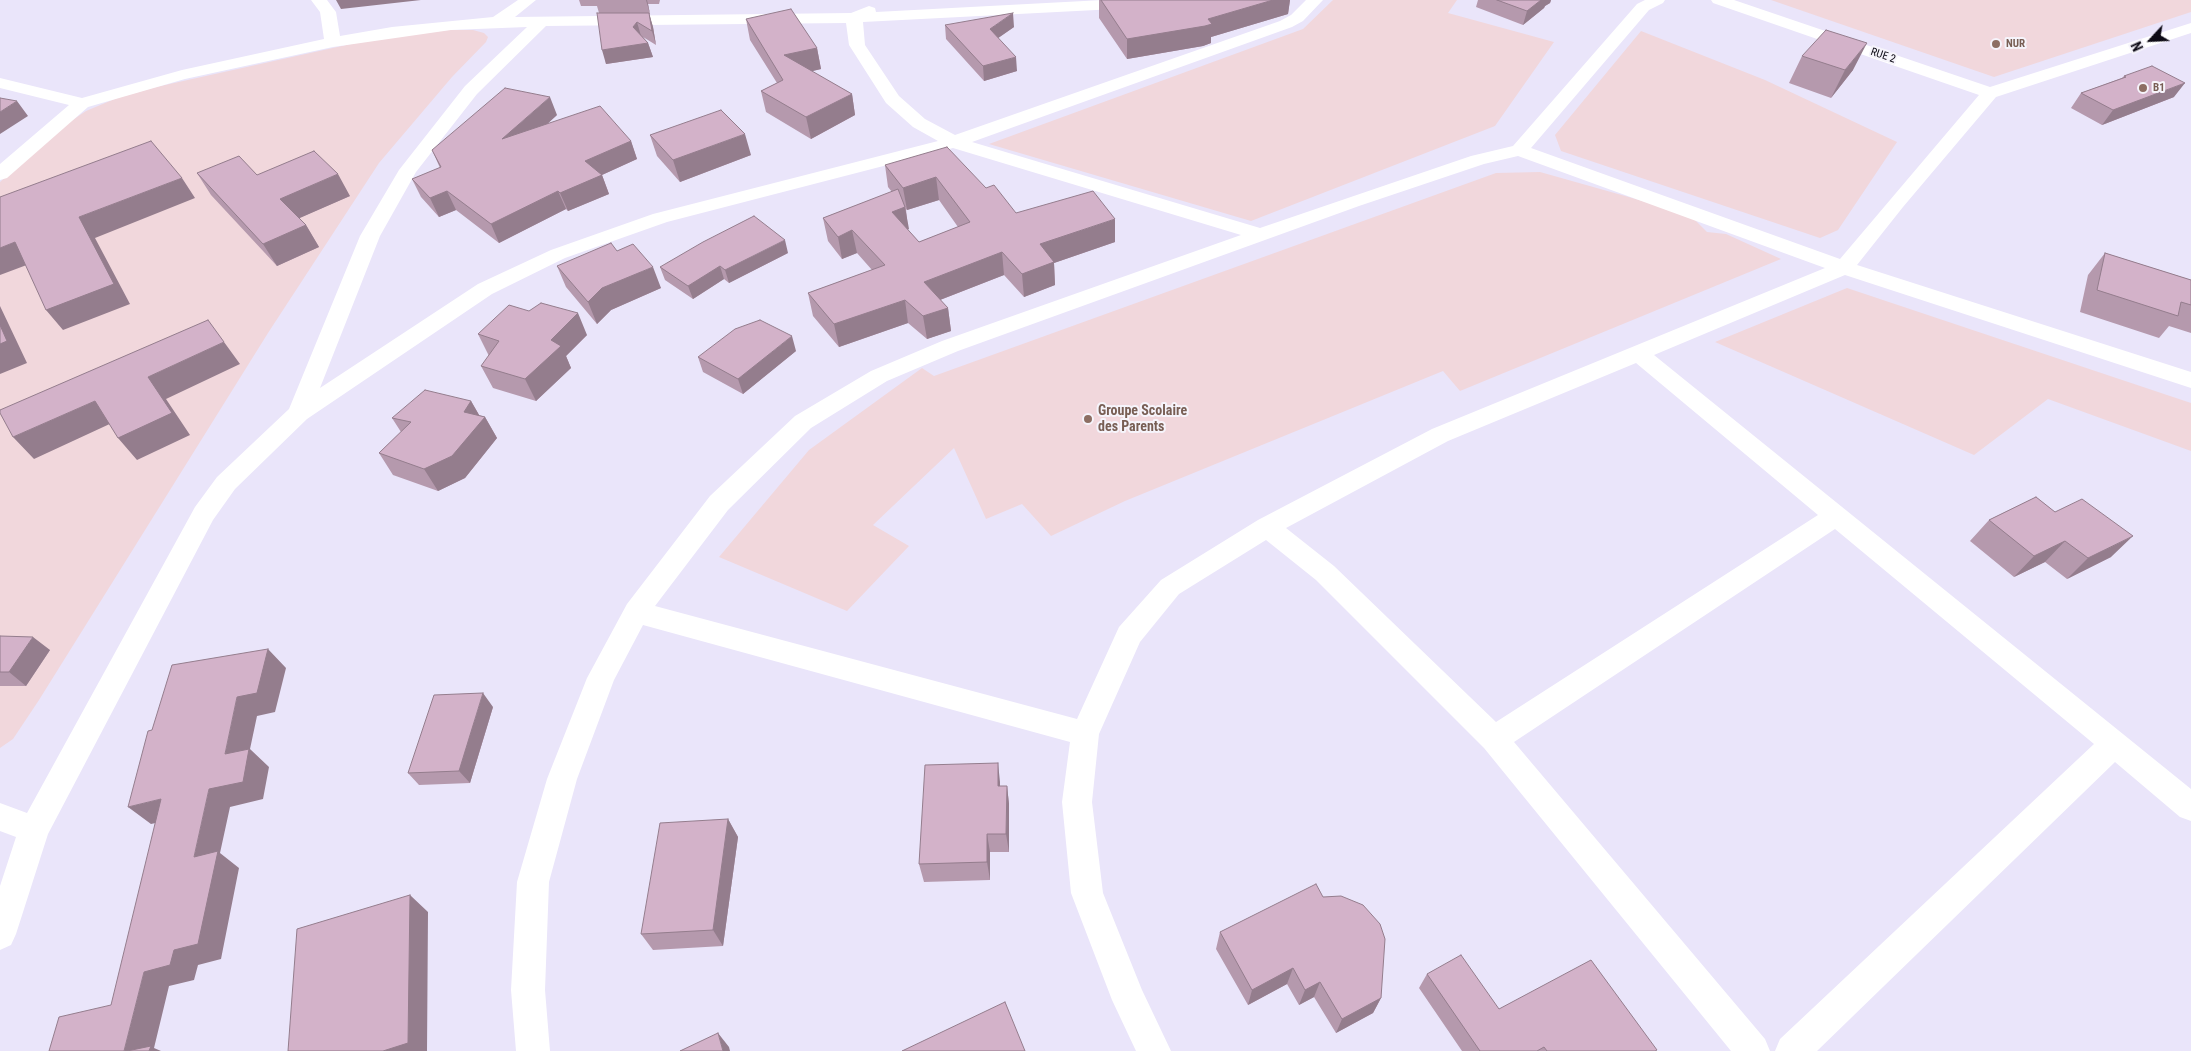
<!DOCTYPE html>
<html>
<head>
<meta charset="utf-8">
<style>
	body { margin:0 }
	#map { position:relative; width:2191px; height:1051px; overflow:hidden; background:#eae5fa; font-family:"Roboto Condensed",sans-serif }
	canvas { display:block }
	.north { position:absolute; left:2126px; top:15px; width:50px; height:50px; -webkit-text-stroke:4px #f6f4fb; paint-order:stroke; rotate:245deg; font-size:14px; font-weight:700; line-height:20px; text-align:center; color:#0d0a15 }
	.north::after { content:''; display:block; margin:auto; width:18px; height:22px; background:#0d0a15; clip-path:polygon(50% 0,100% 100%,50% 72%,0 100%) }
</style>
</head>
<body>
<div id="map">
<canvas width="2191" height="1051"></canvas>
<div class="north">N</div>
</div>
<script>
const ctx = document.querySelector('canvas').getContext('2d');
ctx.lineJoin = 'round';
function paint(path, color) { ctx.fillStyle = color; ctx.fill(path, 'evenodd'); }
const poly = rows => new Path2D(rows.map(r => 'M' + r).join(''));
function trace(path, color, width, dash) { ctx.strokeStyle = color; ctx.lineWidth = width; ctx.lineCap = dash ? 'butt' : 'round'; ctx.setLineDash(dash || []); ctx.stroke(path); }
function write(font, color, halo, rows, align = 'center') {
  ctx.font = font + ' "Roboto Condensed",sans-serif'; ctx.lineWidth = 4; ctx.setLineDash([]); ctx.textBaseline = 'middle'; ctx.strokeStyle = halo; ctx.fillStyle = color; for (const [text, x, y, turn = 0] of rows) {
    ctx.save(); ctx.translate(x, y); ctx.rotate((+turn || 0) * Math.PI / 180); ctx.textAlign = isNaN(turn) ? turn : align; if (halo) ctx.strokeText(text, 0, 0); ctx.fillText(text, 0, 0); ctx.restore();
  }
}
paint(poly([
	[1333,0,1457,0,1448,13,1554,42,1495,126,1251,221,989,144,1303,29],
	[1771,0,2191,0,2191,12,1994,77],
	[448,30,473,30,484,33,488,37,486,42,452,77,379,163,268,333,39,700,13,739,0,748,0,182,59,129,86,111,117,98,156,87,369,40],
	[1641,31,1765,80,1897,142,1838,230,1820,238,1561,151,1555,135],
	[1540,172,1689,214,1707,232,1726,234,1781,259,1460,391,1443,371,1125,501,1051,536,1022,504,986,519,954,448,873,525,909,546,847,611,719,557,809,450,922,368,934,376,1496,173],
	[1847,288,2191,403,2191,451,2048,399,1974,455,1715,342]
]), '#f1d7dc');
paint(poly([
	[311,0,327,0,336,12,340,36,392,27,493,17,518,0,536,0,515,17,851,13,869,6,875,8,876,12,1103,0,1201,0,1199,3,1193,5,863,22,865,45,899,96,925,119,955,135,1280,21,1291,15,1306,0,1323,0,1303,21,1292,27,972,142,1260,228,1471,156,1513,146,1637,4,1645,0,1665,0,1663,3,1649,10,1531,148,1840,259,1979,95,1713,3,1711,0,1734,0,1990,87,2191,23,2191,33,1996,97,1903,207,1857,265,2191,372,2191,388,1845,275,1654,355,2191,789,2191,821,2180,817,2115,762,1817,1051,1775,1051,1780,1039,2094,744,1835,529,1514,742,1765,1039,1770,1051,1731,1051,1484,748,1316,580,1266,540,1179,594,1140,642,1099,734,1092,802,1103,893,1142,990,1171,1051,1136,1051,1112,1000,1071,893,1062,802,1070,742,643,625,614,680,577,779,549,882,545,990,550,1051,516,1051,511,990,517,882,547,779,587,678,627,604,710,496,795,416,871,371,942,341,1241,235,953,148,667,222,565,258,492,294,307,419,235,489,213,520,48,834,16,934,11,945,0,950,0,886,16,837,0,831,0,803,27,813,195,507,217,477,289,409,360,236,399,170,465,86,527,27,451,30,333,47,185,79,88,107,7,178,0,180,0,164,69,105,0,88,0,78,82,98,182,70,324,39,320,12,311,0],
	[846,23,849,45,886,103,913,127,938,141,653,214,551,250,478,284,320,388,380,236,416,172,477,94,546,26,846,23],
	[1518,156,1825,268,1432,429,1258,520,1161,580,1119,627,1077,719,655,606,728,510,811,428,887,381,958,351,1359,206,1484,164,1518,156],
	[1636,363,1818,515,1496,722,1334,566,1286,528,1448,441,1636,363]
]), '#fff');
paint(poly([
	[579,0,660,0,659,4,648,4,650,14,649,14,653,27,656,45,643,37,648,43,653,57,606,64,599,13,597,6,581,6],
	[1099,0,1290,0,1288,14,1211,37,1211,43,1203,46,1127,59,1099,18],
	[1478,0,1551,0,1550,3,1545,6,1544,8,1523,25,1476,7],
	[746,19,817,48,821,69,811,71,852,94,855,115,811,139,766,112,761,91,777,83,750,40],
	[945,25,1014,27,998,38,1017,71,984,81,946,39],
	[1802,56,1853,70,1831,98,1789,83],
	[2124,76,2174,97,2102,125,2071,108,2081,93,2122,78],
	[557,115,547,124,631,141,637,159,602,175,609,194,568,211,566,209,499,243,456,210,439,217,421,197,412,179,440,168,432,150],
	[650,135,751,155,680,182,657,156],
	[885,165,986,188,1016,213,1115,242,1054,263,1055,285,1024,297,1004,275,940,300,948,308,951,331,927,339,908,323,839,347,813,316,808,293,872,270,857,253,842,259,828,241,823,218,892,192,888,187],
	[939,200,958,227,919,242,908,230,906,209,907,210],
	[197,173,257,175,350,196,299,218,306,225,319,247,277,266,211,195],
	[617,251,661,288,611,310,597,324,566,287,557,266],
	[788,253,729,283,724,279,693,299,665,280,660,267],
	[2105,253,2191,280,2191,333,2169,326,2159,338,2080,312,2088,275],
	[478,334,587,335,566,356,571,368,536,401,493,388,481,366,489,356],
	[796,351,743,394,703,372,698,357],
	[471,401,479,415,485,417,497,438,465,478,438,491,393,475,379,453,401,432,392,418],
	[2036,497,2111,557,2067,579,2045,562,2014,577,1970,541,1989,520],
	[0,636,50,650,26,686,0,686],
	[493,707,470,783,419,785,408,773],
	[1000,782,1000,786,1007,786,1009,804,1009,852,990,852,990,880,924,882,919,864],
	[728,819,738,837,723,946,653,950,641,934],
	[1220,932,1381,998,1373,1013,1336,1033,1314,997,1299,1005,1287,984,1248,1005,1216,949],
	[1427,974,1499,1009,1656,1051,1462,1051,1419,988]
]), '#b599ad');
paint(poly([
	[336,0,421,0,341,9],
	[646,0,647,0,648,4,650,14],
	[1273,0,1290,0,1288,14,1211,37,1211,43,1203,46,1127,59,1127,39,1208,19],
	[1541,0,1551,0,1550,3,1545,6,1544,8,1523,25,1527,11],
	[649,13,653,27,656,45,652,31],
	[1013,13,1014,27,991,43,990,29],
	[637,22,641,36,633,27],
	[648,43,653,57,606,64,602,50],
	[1867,43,1853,70,1831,98,1845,70],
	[817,48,821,69,789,77,784,55],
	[1016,57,1017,71,984,81,983,66],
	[2185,83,2174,97,2102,125,2113,110],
	[852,94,855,115,811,139,806,117],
	[550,97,557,115,510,158,502,139],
	[17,101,28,116,0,134,0,112],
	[745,134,751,155,680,182,673,160],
	[631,141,637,159,593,179,602,175,609,194,568,211,560,193,585,161],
	[338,174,350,196,293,221,280,199],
	[936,177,939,200,907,210,903,188],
	[182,178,195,198,95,238,130,304,63,330,46,310,79,217],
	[447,191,456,210,439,217,430,198],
	[558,191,566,209,499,243,491,224],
	[905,207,909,229,896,235,892,212],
	[1115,219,1115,242,1054,263,1055,285,1024,297,1022,274,1040,244],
	[306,225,319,247,277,266,263,244],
	[852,230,857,253,842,259,838,237],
	[785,240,788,253,729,283,725,270],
	[15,242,32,263,0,275,0,248],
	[1002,252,1004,275,927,305,924,282],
	[720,266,724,279,693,299,688,286],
	[653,267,661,288,611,310,597,324,588,302,602,288],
	[905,300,908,323,839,347,834,324],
	[0,306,27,363,0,374],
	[948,308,951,331,927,339,923,316],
	[578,313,587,335,566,356,571,368,536,401,525,379,551,340],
	[792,336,796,351,743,394,738,379],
	[224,342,240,364,166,399,190,435,137,460,118,438,148,377],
	[95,401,114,422,34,459,13,437],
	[471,401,482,420,485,417,497,438,465,478,438,491,424,469],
	[2133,536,2111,557,2067,579,2088,558],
	[2065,541,2045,562,2014,577,2034,556],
	[33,637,50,650,26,686,9,672],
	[268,649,286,668,275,712,257,716,250,749,269,767,263,799,230,807,220,853,239,868,221,959,198,965,194,980,169,986,154,1048,161,1051,124,1051,144,972,194,857,209,789,225,754,237,697],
	[483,693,493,707,470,783,459,771],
	[998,763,1000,782,1000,805,998,786],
	[1007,786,1009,804,1009,852,1006,834],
	[161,799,183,817,151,824,128,807],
	[728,819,738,837,723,946,713,930],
	[987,834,990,852,990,880,987,862],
	[410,895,428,912,427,1051,383,1051],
	[1293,968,1287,984,1248,1005,1252,990],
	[1320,982,1314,997,1299,1005,1305,990],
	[1381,998,1373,1013,1336,1033,1342,1019],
	[718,1033,729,1047,730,1051,723,1051]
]), '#947d8d');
const building = poly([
	[1101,0,1273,0,1208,19,1212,24,1205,26,1127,39,1101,0],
	[1497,0,1541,0,1527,11,1497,0],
	[791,9,817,48,784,55,852,94,806,117,761,91,783,80,746,19,791,9],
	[597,13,649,13,652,31,637,22,633,27,648,43,602,50,597,13],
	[1013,13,990,29,1016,57,983,66,945,25,1013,13],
	[1826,30,1867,43,1845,70,1802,56,1826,30],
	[2152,66,2185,83,2113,110,2081,93,2126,77,2124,76,2152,66],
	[505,88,550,97,502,139,600,106,631,141,585,161,602,175,560,193,558,191,491,224,447,191,430,198,412,179,441,167,432,150,505,88],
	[0,98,17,101,0,112,0,98],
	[721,110,745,134,673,160,650,135,721,110],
	[151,141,182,178,79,217,114,284,46,310,15,242,0,248,0,197,151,141],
	[947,147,986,188,994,185,1016,213,1093,191,1115,219,1040,244,1054,262,1022,274,1002,252,924,282,948,308,923,316,905,300,834,324,808,293,885,265,852,230,838,237,823,218,898,189,905,207,892,212,919,242,970,222,936,177,903,188,885,165,947,147],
	[314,151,338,174,280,199,306,225,263,244,197,173,239,156,257,175,314,151],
	[754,216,785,240,725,270,720,266,688,286,660,267,703,242,754,216],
	[611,243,617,251,633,244,653,267,602,288,588,302,557,266,611,243],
	[2105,253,2191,280,2191,305,2181,302,2178,316,2097,290,2105,253],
	[541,303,578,313,551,340,561,346,525,379,481,366,499,341,478,334,509,305,529,311,541,303],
	[208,320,224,342,148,377,172,413,118,438,95,401,13,437,0,413,0,410,208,320],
	[760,320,792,336,738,379,698,357,735,329,760,320],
	[0,325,7,341,0,344,0,325],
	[425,390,471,401,464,412,485,417,452,456,424,469,379,453,411,422,392,418,425,390],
	[2036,497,2055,512,2082,499,2133,536,2088,558,2065,541,2034,556,1989,520,2036,497],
	[0,636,33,637,9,672,0,672,0,636],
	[268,649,257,693,237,697,225,754,249,749,243,782,209,789,194,857,218,851,198,944,174,950,170,965,144,972,124,1051,49,1051,59,1017,111,1005,161,799,128,807,148,731,152,730,172,665,268,649],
	[483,693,459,771,408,773,434,695,483,693],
	[998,763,998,786,1007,786,1006,834,987,834,987,862,919,864,925,765,998,763],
	[728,819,713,930,641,934,660,823,728,819],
	[1316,884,1323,897,1341,896,1363,905,1380,924,1385,939,1381,998,1342,1019,1320,982,1305,990,1293,968,1252,990,1220,932,1316,884],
	[410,895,408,1043,383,1051,288,1051,297,929,410,895],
	[1461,955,1499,1009,1591,960,1657,1050,1655,1051,1547,1051,1544,1047,1537,1051,1480,1051,1427,974,1461,955],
	[1005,1002,1025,1051,902,1051,1005,1002],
	[718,1033,723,1051,680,1051,718,1033],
	[151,1046,149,1051,127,1051,151,1046]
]);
paint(building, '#d3b2c9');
trace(building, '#947d8d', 1);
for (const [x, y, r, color] of [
	[1996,44,5,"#8d6e63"],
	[2143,88,5,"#8d6e63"],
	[1088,419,5,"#8d6e63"]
]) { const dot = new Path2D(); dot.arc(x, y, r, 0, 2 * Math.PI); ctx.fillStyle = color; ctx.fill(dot); trace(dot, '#f6f4fb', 2); }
write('bold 11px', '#785e54', '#f6f4fb', [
	["NUR",2006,44],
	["B1",2153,88]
], 'left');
write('11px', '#0d0a15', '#f6f4fb', [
	["RUE 2",1883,56,19]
]);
write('bold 14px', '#785e54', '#f6f4fb', [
	["Groupe Scolaire",1098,411],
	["des Parents",1098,427]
], 'left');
</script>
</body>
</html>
